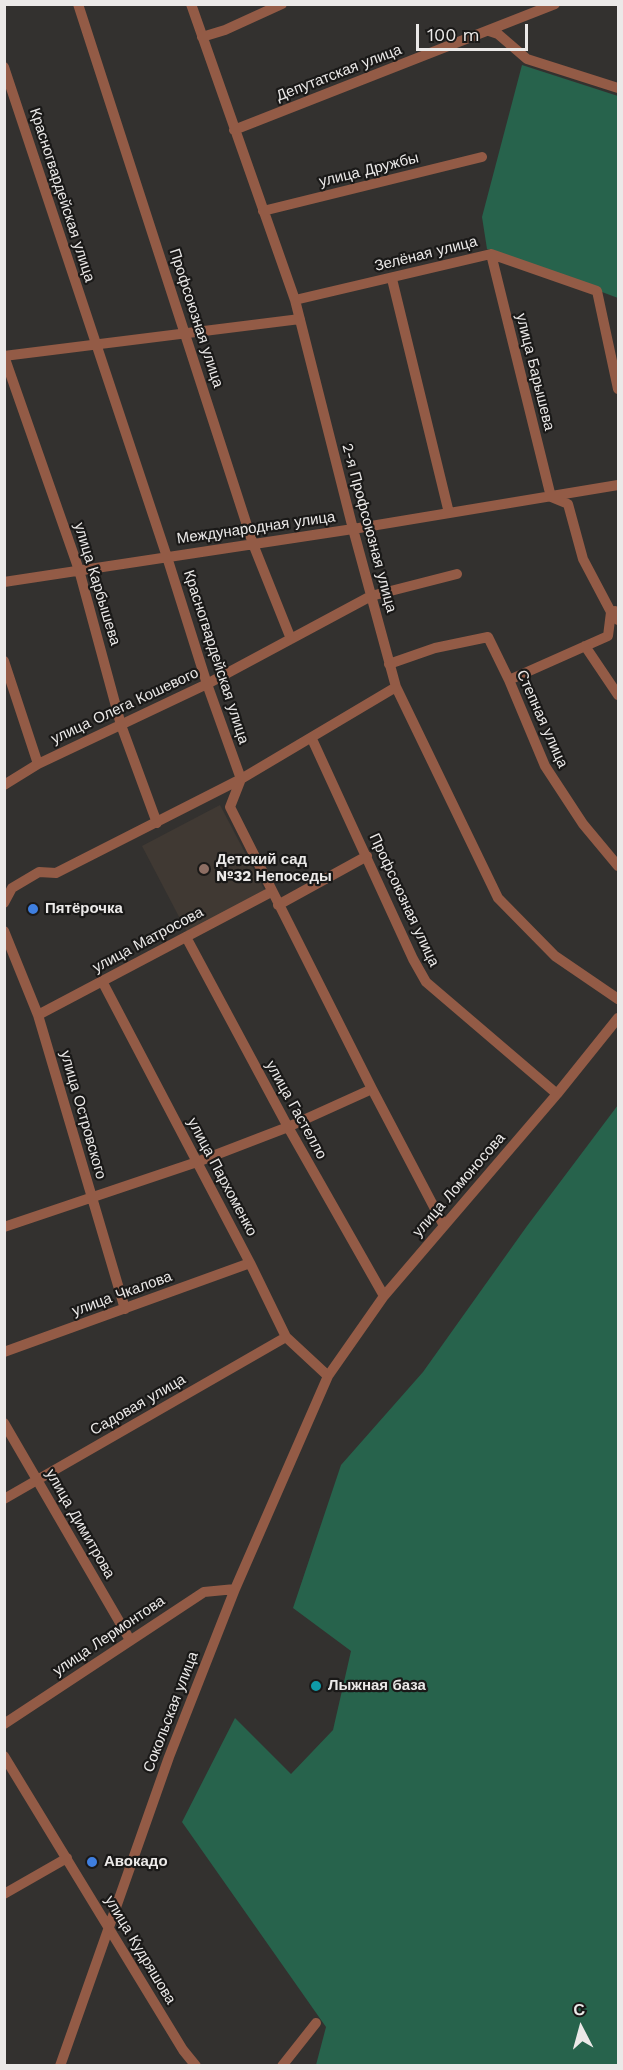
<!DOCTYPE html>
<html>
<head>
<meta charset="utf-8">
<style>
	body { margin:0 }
	#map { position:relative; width:623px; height:2070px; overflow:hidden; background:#33312f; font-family:"Work Sans",sans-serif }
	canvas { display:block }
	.frame { position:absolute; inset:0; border:6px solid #ebe9e8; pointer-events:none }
	.north { position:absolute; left:551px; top:1998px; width:60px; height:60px; -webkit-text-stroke:4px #1a1918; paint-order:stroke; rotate:354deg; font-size:16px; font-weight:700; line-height:24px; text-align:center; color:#ebe9e8 }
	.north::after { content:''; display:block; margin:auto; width:21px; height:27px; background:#ebe9e8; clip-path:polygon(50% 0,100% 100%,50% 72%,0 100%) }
	.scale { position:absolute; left:416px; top:24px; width:112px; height:27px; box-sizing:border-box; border:3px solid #ebe9e8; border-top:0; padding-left:8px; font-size:18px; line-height:21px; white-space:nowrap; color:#ebe9e8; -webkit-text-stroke:4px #1a1918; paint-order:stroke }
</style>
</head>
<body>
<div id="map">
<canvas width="623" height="2070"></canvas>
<div class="frame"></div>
<div class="north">С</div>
<div class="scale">100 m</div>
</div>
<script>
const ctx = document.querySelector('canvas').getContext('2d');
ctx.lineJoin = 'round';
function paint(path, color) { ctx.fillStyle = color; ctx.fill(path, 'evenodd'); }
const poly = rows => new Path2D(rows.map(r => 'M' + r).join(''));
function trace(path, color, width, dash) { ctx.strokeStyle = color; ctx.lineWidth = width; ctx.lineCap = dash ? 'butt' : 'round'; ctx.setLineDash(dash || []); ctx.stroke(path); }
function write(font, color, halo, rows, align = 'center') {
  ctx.font = font + ' "Work Sans",sans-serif'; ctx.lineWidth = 4.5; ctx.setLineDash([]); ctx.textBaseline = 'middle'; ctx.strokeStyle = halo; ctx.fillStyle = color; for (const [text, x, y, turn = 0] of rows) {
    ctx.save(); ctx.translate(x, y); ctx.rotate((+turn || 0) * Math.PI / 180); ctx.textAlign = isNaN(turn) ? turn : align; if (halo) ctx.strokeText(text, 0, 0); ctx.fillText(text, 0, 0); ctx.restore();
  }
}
paint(poly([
	[220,805,265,891,187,932,142,846]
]), '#403933');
paint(poly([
	[522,65,618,96,618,298,487,249,482,217],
	[618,1105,618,2065,316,2065,326,2027,182,1822,235,1718,291,1774,333,1730,351,1651,293,1608,341,1465,423,1372,527,1226]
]), '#27634c');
trace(poly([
	[78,4,253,544,291,639],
	[191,4,295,300,353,529,396,687,498,898,555,956,618,999],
	[489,31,498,34,527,59,618,88],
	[202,37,225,30,282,4],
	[4,67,167,557,207,684,241,779,230,807,372,1089,444,1226],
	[234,130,555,4],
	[263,211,482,157],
	[491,254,551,497,568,504,583,559,611,612,618,620],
	[392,279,449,513],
	[295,300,491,254,597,291,618,389],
	[4,356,79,570,121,725,157,823],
	[4,356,300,319],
	[4,582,353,529,618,485],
	[585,646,618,695],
	[4,661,38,764],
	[389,664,435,648,488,637,509,680,545,766,583,824,618,866],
	[509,680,608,636,611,612,615,611],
	[312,739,413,959,426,982,557,1094],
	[4,785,38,764,207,684,371,596,457,574],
	[4,903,12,888,39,872,56,873,241,779,396,687],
	[278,905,367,856],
	[4,931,38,1015,125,1309],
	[186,937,288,1127,384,1296],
	[102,981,250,1263,286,1337,328,1376],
	[38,1015,271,892],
	[4,1227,197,1162,288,1127,372,1089],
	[4,1352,250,1263],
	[4,1423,130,1640],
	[4,1499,286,1337],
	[4,1724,204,1592,235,1589],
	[4,1756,183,2050,196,2066],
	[4,1894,67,1858],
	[60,2066,169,1757,235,1589,328,1376,384,1296,557,1094,618,1018],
	[282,2066,316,2023]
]), '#935b46', 10);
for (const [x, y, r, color] of [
	[204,869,6,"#8d6e63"],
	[33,909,6,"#3f7fe0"],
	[316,1686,6,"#0f9aa8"],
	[92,1862,6,"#3f7fe0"]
]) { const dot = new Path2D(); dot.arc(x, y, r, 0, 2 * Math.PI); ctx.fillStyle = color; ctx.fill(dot); trace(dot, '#1a1918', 2); }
write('15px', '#ebe9e8', '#1a1918', [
	["Депутатская улица",339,73,-21],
	["улица Дружбы",369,170,-14],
	["Красногвардейская улица",62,195,72],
	["Зелёная улица",426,254,-14],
	["Профсоюзная улица",196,318,72],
	["улица Барышева",535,372,76],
	["Международная улица",256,528,-8],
	["2-я Профсоюзная улица",369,528,75],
	["улица Карбышева",97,584,73],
	["Красногвардейская улица",216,657,72],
	["улица Олега Кошевого",125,706,-25],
	["Степная улица",542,719,66],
	["Профсоюзная улица",404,900,65],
	["улица Матросова",148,940,-28],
	["улица Гастелло",296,1110,61],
	["улица Островского",83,1115,74],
	["улица Пархоменко",222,1177,62],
	["улица Ломоносова",459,1185,-49],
	["улица Чкалова",122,1294,-20],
	["Садовая улица",138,1405,-30],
	["улица Димитрова",80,1524,60],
	["улица Лермонтова",109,1636,-34],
	["Сокольская улица",171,1712,-69],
	["улица Кудряшова",140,1950,59]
]);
write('bold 15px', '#ebe9e8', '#1a1918', [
	["Детский сад",216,860],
	["№32 Непоседы",216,877],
	["Пятёрочка",45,909],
	["Лыжная база",328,1686],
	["Авокадо",104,1862]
], 'left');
</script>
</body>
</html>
